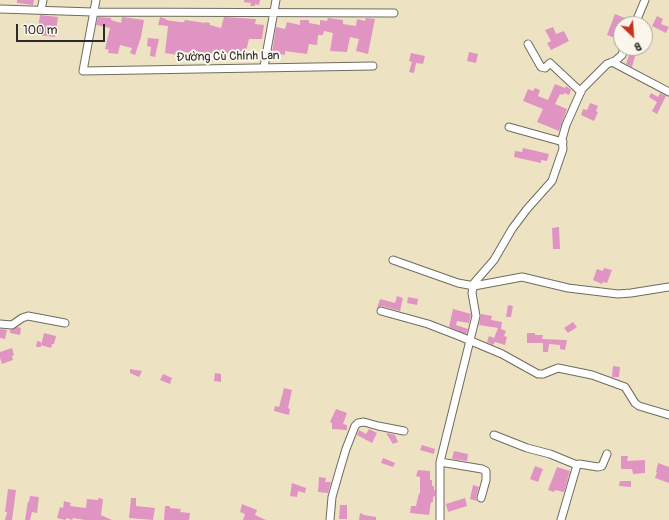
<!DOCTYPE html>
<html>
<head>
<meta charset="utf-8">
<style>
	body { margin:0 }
	#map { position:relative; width:669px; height:520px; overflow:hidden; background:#ede3c3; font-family:Pangolin,sans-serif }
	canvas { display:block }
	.north { position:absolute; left:613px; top:16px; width:40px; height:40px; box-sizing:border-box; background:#fbf7ec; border:1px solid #a8a59f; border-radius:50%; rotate:155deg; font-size:11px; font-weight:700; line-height:16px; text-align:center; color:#2b2b2b }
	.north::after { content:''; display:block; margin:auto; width:14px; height:18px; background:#c8321e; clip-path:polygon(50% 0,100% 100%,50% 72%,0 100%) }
	.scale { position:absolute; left:16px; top:24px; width:89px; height:18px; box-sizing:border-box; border:2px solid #2b2b2b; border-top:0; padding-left:5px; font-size:12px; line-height:14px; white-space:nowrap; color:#2b2b2b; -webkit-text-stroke:3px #fbf7ec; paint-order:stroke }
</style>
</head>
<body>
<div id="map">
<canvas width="669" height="520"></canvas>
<div class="north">B</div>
<div class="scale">100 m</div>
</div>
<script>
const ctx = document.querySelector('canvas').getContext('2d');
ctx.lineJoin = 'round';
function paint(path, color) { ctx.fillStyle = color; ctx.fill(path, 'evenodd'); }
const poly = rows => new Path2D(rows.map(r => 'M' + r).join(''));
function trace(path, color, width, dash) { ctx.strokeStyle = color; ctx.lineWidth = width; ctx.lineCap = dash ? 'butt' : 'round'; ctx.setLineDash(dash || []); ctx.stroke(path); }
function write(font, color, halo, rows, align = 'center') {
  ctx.font = font + ' Pangolin,sans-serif'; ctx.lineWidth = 4; ctx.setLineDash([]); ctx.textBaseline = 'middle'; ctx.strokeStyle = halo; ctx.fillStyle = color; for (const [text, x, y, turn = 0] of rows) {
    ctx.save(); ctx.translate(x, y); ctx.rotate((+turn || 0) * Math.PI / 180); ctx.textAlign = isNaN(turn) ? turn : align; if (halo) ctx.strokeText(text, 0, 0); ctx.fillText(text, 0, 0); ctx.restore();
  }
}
paint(poly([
	[17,0,34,0,33,5,17,3],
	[244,0,260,0,259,5,255,4,255,6,250,6,251,3,244,2],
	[615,14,627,19,625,24,621,24,621,40,607,35],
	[40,15,58,17,55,37,37,35],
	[657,16,663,19,661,24,669,27,666,33,652,26],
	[98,17,111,18,111,20,121,23,122,17,144,20,141,37,135,55,130,53,132,48,120,45,118,54,108,53,109,50,105,49,110,28,96,25],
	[160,17,166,19,166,20,179,22,184,22,185,20,205,23,205,22,210,23,210,25,221,28,224,17,256,19,255,24,264,25,262,39,249,39,245,55,217,53,217,55,212,54,212,58,186,54,178,53,178,55,165,53,168,26,158,25],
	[328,18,343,20,343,24,356,26,357,19,365,21,366,18,375,19,368,54,356,51,359,39,350,37,347,52,330,51,333,33,324,31,323,35,318,35,317,45,309,44,307,54,285,51,285,55,272,53,276,27,285,29,287,22,300,25,300,20,309,20,309,23,320,25,320,20,327,21],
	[553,27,556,34,564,31,569,41,551,50,547,43,551,41,545,30],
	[148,38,159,39,155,57,150,56,151,47,147,46],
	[629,48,637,49,632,67,626,64,630,52,628,52],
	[469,52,478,54,476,63,467,61],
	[411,53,425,56,423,64,416,63,414,73,409,72,412,62,409,61],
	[555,84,565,88,566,86,571,90,569,95,564,93,563,95,560,94,555,104,567,109,559,131,537,122,543,109,523,101,528,89,533,91,535,88,540,90,538,96,548,100],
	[651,93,658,97,660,93,666,96,657,114,652,111,657,102,649,97],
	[590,103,598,106,596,111,598,112,594,121,581,115,583,109,587,110],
	[523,148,549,154,547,161,541,160,541,163,514,157,515,151,522,152],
	[559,227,560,249,553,249,552,228],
	[604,268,612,270,607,283,603,282,602,284,593,280,597,269,603,271],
	[397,296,403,298,400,311,382,306,377,308,380,299,395,303],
	[408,297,418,299,417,305,407,303],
	[508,305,513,306,511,317,506,317],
	[453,309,471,314,469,323,457,321,456,325,468,329,466,334,449,327],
	[481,314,492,316,491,320,502,322,501,329,506,331,504,336,507,337,505,345,495,342,493,345,487,342,489,336,494,338,498,328,479,325],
	[573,322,577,327,568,333,564,328],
	[18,327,21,328,20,335,10,333,10,330],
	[0,329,7,330,5,339,0,338],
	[44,333,56,336,54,344,52,344,51,348,41,345,41,347,36,347,37,341,41,342,41,345],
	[527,333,535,333,535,335,543,335,542,339,567,340,565,350,560,349,560,345,549,344,548,352,543,352,543,343,527,343],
	[12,348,14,355,12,356,13,360,2,364,0,358,0,352],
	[613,366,620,367,619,377,612,377],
	[130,369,142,371,139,377,130,373],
	[215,373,221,374,221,382,214,381],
	[163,374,172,378,170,384,160,380],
	[284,388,292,390,288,408,290,409,289,415,274,411,275,406,279,407],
	[336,409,347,413,343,424,347,425,347,430,332,429,332,423,330,422],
	[369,429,377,433,372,443,357,435,359,430,366,434],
	[386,433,395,435,398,442,393,444],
	[422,445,435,449,434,454,420,450],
	[454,451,468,454,467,461,452,459],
	[621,456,628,456,627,461,645,460,645,473,633,474,632,469,621,469],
	[383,458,395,463,393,467,381,463],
	[658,463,669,467,669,483,655,478,657,472,656,472],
	[535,466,543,469,538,482,530,479],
	[557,467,570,471,564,492,555,490,554,492,548,490],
	[418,470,430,471,430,480,432,480,432,486,434,486,434,490,435,490,435,496,433,497,433,502,431,502,429,515,410,513,411,506,416,506,419,493,420,494,420,477,416,476],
	[319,477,326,478,325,482,331,482,328,493,318,492],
	[620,481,631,481,631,487,619,486],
	[292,483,306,488,305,493,298,491,297,497,290,496],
	[473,485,479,487,476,497,477,501,470,499],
	[8,489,16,490,12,520,5,520,7,512,5,512],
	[30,496,39,497,37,513,32,512,30,520,25,520,28,501,29,502],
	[98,498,103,499,101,515,112,520,85,520,73,518,72,520,67,518,65,520,57,518,60,507,63,508,64,501,71,503,70,506,86,508,87,499,98,500],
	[131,498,136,498,136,506,155,508,153,520,129,518],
	[465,498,467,506,448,512,446,504],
	[242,504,257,510,255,515,266,520,243,520,245,514,240,512],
	[340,505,347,505,347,519,339,519],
	[165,506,170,506,170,508,181,509,180,512,190,513,189,520,164,520],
	[360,513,364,515,376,517,376,520,359,520]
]), '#e094c2');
const minor = poly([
	[96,0,83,71,373,66],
	[0,9,93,12,394,13],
	[41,10,43,0],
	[635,24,645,0],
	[528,44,541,67,545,68,550,63,581,92],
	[612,62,669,92],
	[264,67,276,0],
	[509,127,563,142],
	[393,260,458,283,474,286,522,277,568,288,618,294,631,293,669,287],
	[381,311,428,324,459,336,502,354,538,374,543,374,558,368,592,375,625,387,635,403,639,406,669,415],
	[0,324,12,325,22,318,28,316,65,323],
	[494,435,527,448,550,454,577,465],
	[440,462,482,469,486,471,486,480,481,498],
	[330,520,332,497,340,469,346,449,355,426,358,423,364,422,378,426,404,431],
	[440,520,440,462,476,316,472,293,474,283,494,260,512,229,527,209,552,181,563,149,562,139,566,125,582,89,607,64,615,61,622,55,624,48],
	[561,520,577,465,579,464,598,467,602,466,607,454]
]);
trace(minor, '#6f6b60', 9);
trace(minor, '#fff', 7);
write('12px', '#2b2b2b', '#fbf7ec', [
	["Đường Cù Chính Lan",228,57,-1]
]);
</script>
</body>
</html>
